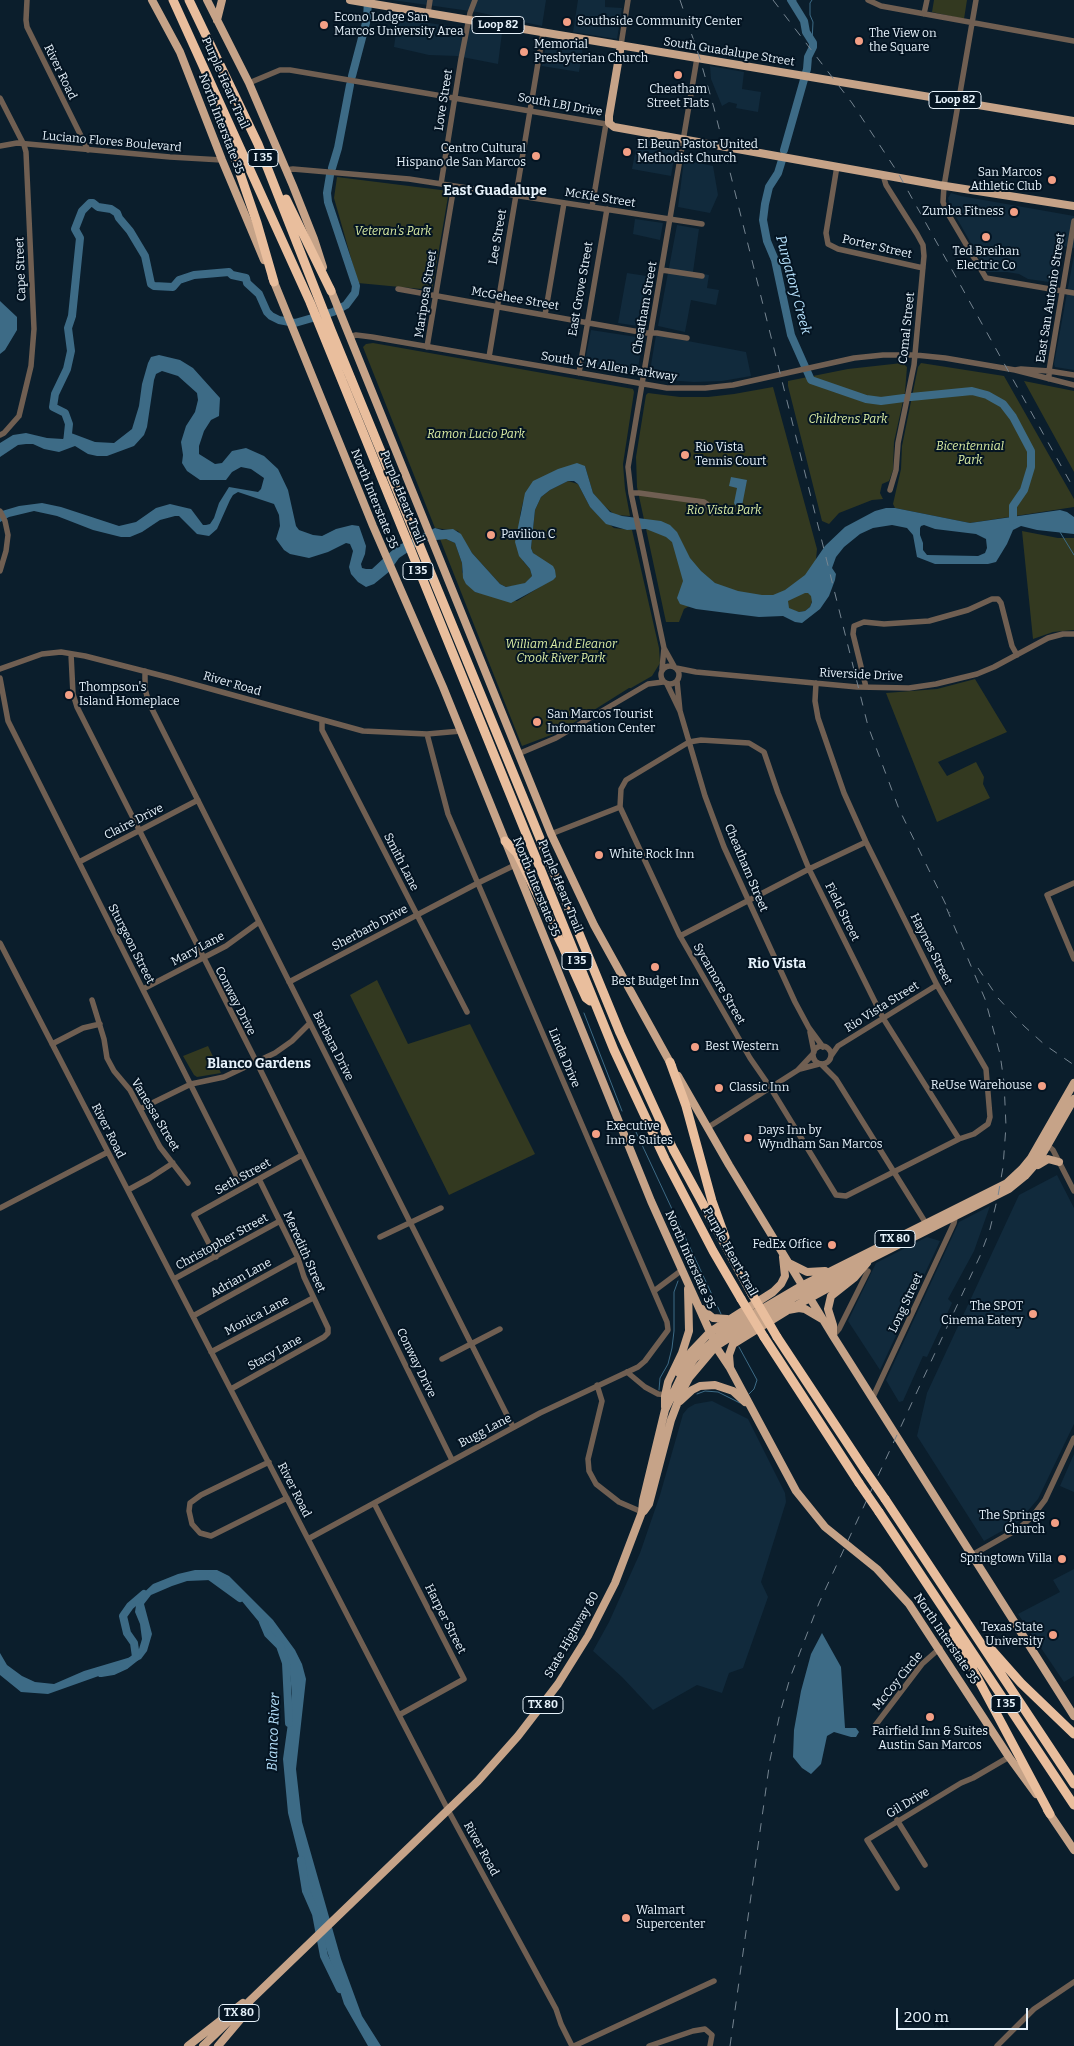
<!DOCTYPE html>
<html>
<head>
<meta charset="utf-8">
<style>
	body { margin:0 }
	#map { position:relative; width:1074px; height:2046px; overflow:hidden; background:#0b1e2c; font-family:Bitter,serif }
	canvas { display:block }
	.scale { position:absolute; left:896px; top:2008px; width:132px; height:22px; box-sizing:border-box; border:2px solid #e6f2fb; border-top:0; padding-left:6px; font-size:15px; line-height:18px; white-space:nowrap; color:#e6f2fb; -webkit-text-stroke:4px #041422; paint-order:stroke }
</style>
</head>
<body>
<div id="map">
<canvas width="1074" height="2046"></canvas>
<div class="scale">200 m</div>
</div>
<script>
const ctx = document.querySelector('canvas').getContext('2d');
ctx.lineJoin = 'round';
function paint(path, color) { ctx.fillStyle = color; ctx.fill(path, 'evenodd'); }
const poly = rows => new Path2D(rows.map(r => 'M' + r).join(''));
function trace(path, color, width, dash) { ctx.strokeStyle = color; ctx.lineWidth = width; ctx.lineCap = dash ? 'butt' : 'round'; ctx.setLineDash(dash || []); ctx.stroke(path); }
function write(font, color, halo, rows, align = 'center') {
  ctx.font = font + ' Bitter,serif'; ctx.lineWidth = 4; ctx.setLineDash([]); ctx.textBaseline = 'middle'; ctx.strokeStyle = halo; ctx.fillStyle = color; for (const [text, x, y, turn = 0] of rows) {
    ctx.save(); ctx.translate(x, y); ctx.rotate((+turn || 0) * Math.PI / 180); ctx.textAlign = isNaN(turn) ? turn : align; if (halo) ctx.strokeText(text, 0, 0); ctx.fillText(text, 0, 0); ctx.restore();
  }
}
paint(poly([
	[392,0,546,0,542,26,477,12],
	[578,0,605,0,605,7,622,8,617,39,573,32],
	[398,18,473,30,476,29,502,33,498,64,457,56,429,55,394,47],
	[547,41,583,47,579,72,542,66],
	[710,66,744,72,742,89,761,92,758,112,736,108,737,104,729,102,722,106,711,79],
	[638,137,674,143,676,146,671,176,632,169],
	[684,160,713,166,718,195,710,213,678,207],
	[951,193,961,196,1074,216,1074,248,1062,246,1056,283,1028,279,1019,274,1007,272,987,272,950,206,948,198],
	[635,219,663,223,660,240,633,234],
	[677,225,699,229,693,272,709,275,707,288,719,290,716,305,691,300,685,332,658,326],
	[1074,255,1074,370,1055,367,1054,364],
	[627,273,653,277,644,327,618,323],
	[591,330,643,338,637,374,584,366],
	[656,335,746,352,751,376,722,381,694,382,650,379,649,377],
	[1057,1175,1074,1208,1074,1424,1038,1499,1018,1522,984,1541,917,1436,927,1393,1019,1195],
	[990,1206,974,1251,948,1299,952,1303,927,1357,923,1356,903,1401,899,1402,886,1380,959,1222],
	[927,1237,940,1241,880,1370,848,1321,876,1263],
	[712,1401,748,1419,785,1493,786,1502,761,1582,768,1597,743,1668,729,1673,722,1693,697,1685,653,1710,622,1677,593,1651,609,1622,640,1553,660,1495,683,1414,688,1408,695,1404],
	[1074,1454,1074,1492,1060,1486],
	[1074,1569,1074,1676,1064,1682,1018,1614,1060,1592,1053,1580]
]), '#112a3c');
paint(poly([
	[934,0,967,0,964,19,932,12],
	[337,177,449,191,432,290,358,283,334,198],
	[373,343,633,389,634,392,623,464,625,489,630,516,615,515,603,505,593,493,585,466,523,502,520,515,523,561,530,569,532,576,526,583,520,585,506,587,500,584,472,553,458,531,435,528,363,347,366,344],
	[902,363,907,367,905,392,894,442,893,470,889,481,882,484,880,493,883,499,872,500,839,513,829,524,822,521,788,386,788,381,848,369],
	[921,363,1004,376,1074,499,1074,507,970,523,895,508,893,504,901,469,902,446,918,367],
	[1024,381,1074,391,1074,472],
	[773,387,817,549,812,601,810,607,805,611,799,612,716,591,684,609,679,622,666,622,637,487,636,457,646,395,648,393,680,397,708,397,734,394],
	[568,481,578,484,590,507,600,517,614,528,632,530,659,648,660,663,652,676,631,688,629,688,559,732,522,746,440,539,446,539,455,543,462,563,462,572,475,592,517,601,556,577,533,553,531,548,535,510,541,497,550,490],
	[1022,531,1058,538,1074,538,1074,630,1053,632,1033,639],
	[975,679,1007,732,938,762,947,776,976,762,984,777,983,784,990,798,937,822,886,693,937,689],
	[377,980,408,1044,470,1024,535,1154,449,1195,350,995],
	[208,1046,221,1073,197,1077,194,1075,183,1056]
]), '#333920');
paint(poly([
	[0,301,17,317,17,330,5,350,0,354],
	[159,355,180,360,193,368,220,398,219,416,211,420,204,431,199,446,199,454,215,464,222,463,232,451,246,448,264,456,278,469,288,490,296,526,299,530,313,535,322,536,336,529,352,525,359,526,366,546,365,554,361,564,362,568,366,569,372,569,397,546,435,528,442,530,453,529,461,534,472,553,500,584,506,587,525,583,532,576,530,569,519,556,515,542,525,493,533,481,558,469,577,463,585,466,593,493,610,512,622,516,661,521,670,525,677,532,690,558,701,571,715,583,738,591,762,595,773,595,785,590,805,575,825,546,845,527,875,511,886,508,895,508,970,523,1060,510,1067,512,1074,517,1074,534,1037,530,1021,526,1013,530,1007,544,996,562,988,564,935,564,917,557,913,535,907,528,892,525,873,528,860,534,844,547,836,557,832,568,836,574,835,580,829,596,820,609,802,623,795,622,783,616,759,617,735,614,696,609,680,604,677,598,683,581,672,542,666,537,646,529,627,530,606,524,590,507,578,484,574,481,568,481,550,490,541,497,535,510,531,548,533,553,553,566,555,570,556,577,553,580,511,603,475,592,466,584,463,578,462,563,455,543,446,539,427,541,417,546,399,558,390,571,374,584,366,587,358,582,351,574,349,567,353,551,350,544,346,543,328,552,309,558,290,554,284,550,276,539,280,526,279,515,274,504,238,492,233,495,230,500,217,529,209,536,197,534,179,516,175,516,160,520,142,532,130,537,121,537,93,530,57,516,34,511,9,517,0,522,0,513,2,511,19,506,42,503,61,507,119,526,136,522,156,508,170,504,191,509,203,525,206,525,210,524,214,518,219,503,229,487,258,492,261,489,264,478,251,469,241,467,232,472,226,480,200,480,187,471,182,463,183,455,181,442,186,426,195,412,198,400,197,393,178,376,162,371,156,374,154,380,147,427,144,435,134,446,107,456,97,456,88,454,75,446,59,452,44,449,33,444,26,444,18,445,0,457,0,443,13,435,26,433,47,438,63,439,71,433,95,442,114,443,132,429,139,406,142,384,148,363,151,357],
	[924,525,935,529,976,534,986,539,987,548,985,553,978,556,927,555,923,550,923,543,920,535,920,528,921,526],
	[805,593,808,593,811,596,812,602,810,607,805,611,799,612,789,608,788,601],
	[731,477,747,480,742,506,735,505,734,503,737,488,729,486],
	[195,1570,217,1570,229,1576,273,1620,295,1650,302,1664,306,1679,296,1769,302,1822,341,1959,362,2016,381,2046,368,2046,344,2004,307,1888,288,1813,283,1759,292,1694,289,1665,278,1645,236,1594,223,1584,211,1580,187,1581,172,1586,151,1595,144,1604,152,1634,147,1651,141,1659,124,1667,48,1694,21,1692,0,1675,0,1653,7,1665,22,1676,35,1682,54,1684,84,1671,131,1657,139,1649,142,1639,140,1624,135,1612,137,1599,153,1584,178,1574],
	[822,1633,841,1667,845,1728,856,1728,859,1732,856,1737,851,1737,834,1732,827,1736,821,1764,811,1774,802,1768,793,1757,794,1730,801,1691,811,1654]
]), '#3d6b86');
trace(poly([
	[812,0,810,3,810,15,813,22,812,42],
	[794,5,796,0],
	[1060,532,1074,555],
	[584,1013,622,1111],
	[636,1132,721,1314],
	[691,1272,699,1268],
	[739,1347,757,1380,754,1389,749,1394],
	[659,1390,660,1378,668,1364,672,1348,674,1331,674,1292,678,1281],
	[697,1394,705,1391,718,1392,740,1403]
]), '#3d6b86', 1);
trace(poly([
	[352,76,367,19,368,0],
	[784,150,807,69,808,57,813,47,813,43,806,32,804,21,791,0],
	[782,160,778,173,769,187,765,204,763,220,767,241,775,260,791,335,811,380,866,399,881,401,904,398],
	[332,168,338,148,350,85],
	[911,397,972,391,987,395,1003,404,1013,417,1031,451,1031,467,1024,490,1013,506,1013,521],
	[67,443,69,424,65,413,53,407,55,394,67,369,71,351,68,328,72,316,80,238,75,229,82,211,90,203,93,203,98,207,111,209,117,213,119,218,130,231,145,256,151,284,154,286,173,287,179,280,194,275,229,272,232,275,246,278,247,283,259,294,267,312,271,316,279,320,295,323,333,312,346,305,355,293,356,286,328,202,327,193,330,175],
	[211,1577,240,1598],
	[263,1622,268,1634,280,1646,286,1663,289,1723],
	[101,1673,113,1671,126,1665,136,1657,134,1643,127,1633,123,1616,130,1606,144,1594],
	[301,1860,306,1891,316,1914,324,1956,340,1989]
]), '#3d6b86', 8);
trace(poly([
	[27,0,26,20,27,27,88,150],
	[868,0,881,6,1074,41],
	[976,0,944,186,943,202,947,212,986,278,1074,293],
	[428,13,430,0],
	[924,14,927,0],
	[621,45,628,0],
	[249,83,280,70,290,70,606,124,609,123],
	[0,98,24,145,26,152,34,329,31,366,19,416,4,433,0,435],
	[0,146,17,143,170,157,222,160],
	[837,166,826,233,828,244,838,249,923,268],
	[286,170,293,169,409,179,702,224],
	[883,175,886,185,917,234,923,245,924,256,914,365,898,443,896,470,890,490],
	[441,184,461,59,470,13,475,0],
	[592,207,606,124],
	[662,270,702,276],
	[398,289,645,333,657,333,687,338],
	[545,315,564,203],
	[349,337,356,335,372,337,667,388,705,388,733,385,854,358,883,355,915,355,945,358,1015,370,1074,385],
	[427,347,454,186],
	[489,357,543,33],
	[1015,370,1021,369,1049,371,1074,375],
	[579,373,607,209],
	[1049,379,1049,371,1074,221],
	[631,493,639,493,704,502,707,504,711,513],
	[0,511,5,521,8,535,6,551,0,571],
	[71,654,73,694,77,707,256,1061,452,1460],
	'661 675a9 9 0 1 1 18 0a9 9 0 1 1-18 0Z',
	[674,666,664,648,631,493,628,467,697,58],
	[676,668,696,672,857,687,909,688,936,684,977,674,994,667,1048,638,1063,634,1074,634],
	[0,669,42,654,61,652,85,656,171,678,363,731,427,734,461,731],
	[662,669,664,648],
	[145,671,145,689,149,703,513,1427],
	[0,678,8,721,239,1181],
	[677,681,680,711],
	[816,683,815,701,818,718,844,793,866,842,937,985,986,1069,990,1117,988,1124,974,1134,959,1139,846,1196,836,1195,770,1087,750,1058,680,936,620,807,621,789,626,780,689,742,701,740,749,743,764,752,778,793,809,869,883,1018,959,1139],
	[667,684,680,711,705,796,724,847,795,1002,809,1028,823,1047],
	[866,687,853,634,854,626,864,622,884,624,929,621,968,610,992,599,998,599,1001,603,1012,646,1017,655],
	[322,720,322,730,467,1012],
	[518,754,556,738,648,684,663,682],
	[551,834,620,807],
	[79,862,198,800],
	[1074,883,1047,895,1074,959],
	[680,936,809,869,866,842],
	[0,943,448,1810,556,2009,561,2024,572,2046],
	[289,982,478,883,515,865],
	[143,989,226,946,259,922],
	[92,1000,104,1039,107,1058,114,1071,130,1090,160,1147,188,1183],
	[810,1032,814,1052],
	[52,1044,83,1028,100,1024],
	'813 1055a9 9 0 1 1 18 0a9 9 0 1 1-18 0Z',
	[831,1056,838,1046,937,985],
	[821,1064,836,1079,927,1225],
	[800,1069,819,1064],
	[140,1109,191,1084,224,1077,275,1053,292,1041,310,1023],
	[707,1128,798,1070,813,1054],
	[1046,1144,1053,1150,1074,1191],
	[128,1190,150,1178,173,1163],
	[0,1208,108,1152],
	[380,1237,441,1208],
	[216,1257,194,1215,302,1155],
	[174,1279,280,1221],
	[654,1291,682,1270],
	[193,1316,298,1258],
	[833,1336,839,1329,868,1271],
	[211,1352,313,1298],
	[442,1359,500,1329],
	[627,1372,645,1387,658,1394,667,1395],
	[597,1385,602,1401,588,1459,589,1471,596,1484,619,1502,642,1512],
	[231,1389,324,1337,328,1333,328,1328,304,1277,298,1258,259,1179],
	[873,1397,954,1223,955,1218],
	[269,1462,201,1495,190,1503,189,1511,192,1524,200,1533,211,1536,287,1498],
	[374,1503,464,1679,399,1715],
	[308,1539,540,1413,638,1367,645,1361,668,1330,667,1322,448,814,427,734],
	[972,1555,1018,1529,1032,1517,1045,1500,1074,1438],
	[874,1727,922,1664,940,1648],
	[897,1820,925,1865],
	[897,1888,867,1840,961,1783,973,1778,1009,1757],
	[574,2046,714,1981],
	[649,2046,693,2031,705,2029,712,2035,710,2046],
	[997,2046,1034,2009,1074,1982]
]), '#705f52', 5.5);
trace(poly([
	[152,0,180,52,222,160,264,260],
	[207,0,249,83,293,186,314,239,323,267],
	[350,0,1074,121],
	[217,20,222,0],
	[621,45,609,116,609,123,614,127,939,185,1074,206],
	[272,277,373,526,443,687,651,1201,718,1350,730,1368,796,1491,825,1527,877,1569,909,1604,1009,1757,1036,1794],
	[330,288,551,834,594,925,672,1066],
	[678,1076,729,1165,833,1336,1074,1716],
	[1038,1165,1048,1159,1059,1162],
	[791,1264,807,1272,825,1271],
	[702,1309,713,1318,727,1319],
	[788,1310,843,1280,852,1271],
	[833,1334,833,1325,828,1309,831,1296,855,1277,867,1263],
	[730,1367,729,1355,733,1344,788,1310,799,1308,805,1309,822,1319],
	[679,1373,691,1352,710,1332,773,1292,781,1284,785,1276,783,1257],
	[680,1401,692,1390,700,1386,715,1385,733,1391,745,1402],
	[665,1407,665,1396,668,1382,682,1353,689,1331,688,1289],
	[644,1511,649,1504,671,1420,682,1391,689,1378,716,1346,793,1298,1009,1189,1025,1176,1039,1160,1074,1099],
	[1047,1810,1074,1850],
	[188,2046,243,2003],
	[203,2046,478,1781,518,1736,558,1684,588,1636,615,1583,642,1512,643,1501,665,1410,681,1377,695,1358,723,1332,803,1285,1007,1183,1022,1169,1031,1158,1074,1083],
	[218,2046,251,2007]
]), '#c6a388', 8);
trace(poly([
	[173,0,310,302,614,1050,665,1159,713,1251,741,1299],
	[189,0,258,144,331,330,620,1033,673,1149,752,1294],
	[219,112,257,223,274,282],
	[286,199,331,291],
	[505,841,517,853,562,945,586,998,590,1001],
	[670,1062,686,1106,712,1201,725,1237],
	[764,1337,859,1483],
	[777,1337,865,1470],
	[885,1499,1074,1784],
	[879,1512,1074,1805],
	[953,1632,1050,1814],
	[990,1648,1021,1683,1074,1734]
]), '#e9be9d', 9);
trace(poly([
	[680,0,700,59,714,108,868,726,899,809,950,913],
	[773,0,852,103,898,173,1074,489],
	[978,968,998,998,1024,1026,1045,1045,1074,1065],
	[730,2046,770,1760,780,1713,790,1678,819,1603,980,1256,990,1229,998,1196,1003,1167,1006,1126,1004,1082,1000,1054,985,999,946,907]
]), '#768591', 1, [9, 9]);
trace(poly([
	[752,1294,777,1337],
	[741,1299,764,1337],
	[865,1470,885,1499],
	[859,1483,879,1512]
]), '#e9be9d', 9);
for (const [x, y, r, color] of [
	[567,22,5,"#f39f85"],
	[324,25,5,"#f39f85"],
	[859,41,5,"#f39f85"],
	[524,52,5,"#f39f85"],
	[678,75,5,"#f39f85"],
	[627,152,5,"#f39f85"],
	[536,156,5,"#f39f85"],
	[1052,180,5,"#f39f85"],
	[1014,212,5,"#f39f85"],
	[986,237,5,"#f39f85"],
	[685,455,5,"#f39f85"],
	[491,535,5,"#f39f85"],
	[69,695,5,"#f39f85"],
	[537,722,5,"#f39f85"],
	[599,855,5,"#f39f85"],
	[655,967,5,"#f39f85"],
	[695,1047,5,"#f39f85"],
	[1042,1086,5,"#f39f85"],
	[719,1088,5,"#f39f85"],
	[596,1134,5,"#f39f85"],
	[748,1138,5,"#f39f85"],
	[832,1245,5,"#f39f85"],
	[1033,1314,5,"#f39f85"],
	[1055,1523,5,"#f39f85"],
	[1062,1559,5,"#f39f85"],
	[1053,1635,5,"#f39f85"],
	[930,1717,5,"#f39f85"],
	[626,1918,5,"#f39f85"]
]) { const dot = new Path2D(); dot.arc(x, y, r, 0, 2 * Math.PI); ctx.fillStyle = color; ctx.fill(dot); trace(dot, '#041422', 2); }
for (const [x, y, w] of [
	[498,25,52],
	[955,100,52],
	[263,158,30],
	[418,571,30],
	[577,961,30],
	[895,1239,40],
	[1006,1704,30],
	[543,1705,40],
	[239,2013,40]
]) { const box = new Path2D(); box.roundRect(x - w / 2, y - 8.5, w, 17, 4); ctx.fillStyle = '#041422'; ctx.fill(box); trace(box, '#e6f2fb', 1); }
write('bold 11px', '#e6f2fb', null, [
	["Loop 82",498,25],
	["Loop 82",955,100],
	["I 35",263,158],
	["I 35",418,571],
	["I 35",577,961],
	["TX 80",895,1239],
	["I 35",1006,1704],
	["TX 80",543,1705],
	["TX 80",239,2013]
]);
write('12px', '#e6f2fb', '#041422', [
	["Econo Lodge San",334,18],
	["Marcos University Area",334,32],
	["Southside Community Center",577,22],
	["The View on",869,34],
	["the Square",869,48],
	["Memorial",534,45],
	["Presbyterian Church",534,59],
	["Cheatham",678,90,"center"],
	["Street Flats",678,104,"center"],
	["El Beun Pastor United",637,145],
	["Methodist Church",637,159],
	["Centro Cultural",526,149,"right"],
	["Hispano de San Marcos",526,163,"right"],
	["San Marcos",1042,173,"right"],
	["Athletic Club",1042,187,"right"],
	["Zumba Fitness",1004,212,"right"],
	["Ted Breihan",986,252,"center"],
	["Electric Co",986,266,"center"],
	["Rio Vista",695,448],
	["Tennis Court",695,462],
	["Pavilion C",501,535],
	["Thompson's",79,688],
	["Island Homeplace",79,702],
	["San Marcos Tourist",547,715],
	["Information Center",547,729],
	["White Rock Inn",609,855],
	["Best Budget Inn",655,982,"center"],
	["Best Western",705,1047],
	["ReUse Warehouse",1032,1086,"right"],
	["Classic Inn",729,1088],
	["Executive",606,1127],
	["Inn & Suites",606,1141],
	["Days Inn by",758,1131],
	["Wyndham San Marcos",758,1145],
	["FedEx Office",822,1245,"right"],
	["The SPOT",1023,1307,"right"],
	["Cinema Eatery",1023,1321,"right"],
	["The Springs",1045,1516,"right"],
	["Church",1045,1530,"right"],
	["Springtown Villa",1052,1559,"right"],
	["Texas State",1043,1628,"right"],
	["University",1043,1642,"right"],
	["Fairfield Inn & Suites",930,1732,"center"],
	["Austin San Marcos",930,1746,"center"],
	["Walmart",636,1911],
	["Supercenter",636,1925]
], 'left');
write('12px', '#e6f2fb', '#041422', [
	["South Guadalupe Street",729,52,9],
	["River Road",60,72,64],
	["Purple Heart Trail",225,83,66],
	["Love Street",444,100,-81],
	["South LBJ Drive",560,105,10],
	["North Interstate 35",221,124,69],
	["Luciano Flores Boulevard",112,142,5],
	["McKie Street",600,198,9],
	["Lee Street",498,237,-80],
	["Porter Street",877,247,13],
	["Cape Street",21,269,-92],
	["East Grove Street",581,289,-80],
	["Mariposa Street",426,294,-81],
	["East San Antonio Street",1051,298,-81],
	["McGehee Street",515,299,10],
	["Cheatham Street",645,308,-80],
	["Comal Street",907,328,-84],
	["South C M Allen Parkway",609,367,9],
	["Purple Heart Trail",402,497,68],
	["North Interstate 35",374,499,68],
	["Riverside Drive",861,675,3],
	["River Road",232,684,16],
	["Claire Drive",134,822,-27],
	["Smith Lane",401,862,63],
	["Cheatham Street",746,868,67],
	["Purple Heart Trail",560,886,68],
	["North Interstate 35",536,887,68],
	["Field Street",842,912,64],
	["Sherbarb Drive",370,928,-28],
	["Sturgeon Street",131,944,63],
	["Mary Lane",198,949,-28],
	["Haynes Street",931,949,63],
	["Sycamore Street",719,984,60],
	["Conway Drive",235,1001,63],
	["Rio Vista Street",882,1007,-32],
	["Barbara Drive",333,1046,63],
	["Linda Drive",564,1058,67],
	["Vanessa Street",155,1115,59],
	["River Road",108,1131,63],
	["Seth Street",243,1177,-29],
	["Christopher Street",222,1242,-29],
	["Meredith Street",304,1252,66],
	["Purple Heart Trail",730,1252,61],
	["North Interstate 35",690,1260,66],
	["Adrian Lane",241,1278,-29],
	["Long Street",906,1303,-65],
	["Monica Lane",257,1316,-28],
	["Stacy Lane",275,1353,-29],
	["Conway Drive",416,1363,64],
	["Bugg Lane",485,1431,-28],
	["River Road",294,1490,63],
	["Harper Street",445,1619,63],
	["State Highway 80",572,1635,-60],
	["North Interstate 35",946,1639,56],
	["McCoy Circle",898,1681,-51],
	["Gil Drive",908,1803,-31],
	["River Road",481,1849,61]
]);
write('italic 12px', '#dbeda4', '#041422', [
	["Veteran's Park",393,232],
	["Childrens Park",848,420],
	["Ramon Lucio Park",476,435],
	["Bicentennial",970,447],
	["Park",970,461],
	["Rio Vista Park",724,511],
	["William And Eleanor",561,645],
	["Crook River Park",561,659]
]);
write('bold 14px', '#e6f2fb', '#041422', [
	["East Guadalupe",495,191],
	["Rio Vista",777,964],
	["Blanco Gardens",259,1064]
]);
write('italic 14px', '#b6e1fc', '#041422', [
	["Purgatory Creek",793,285,75],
	["Blanco River",274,1732,-88]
]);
</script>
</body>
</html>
